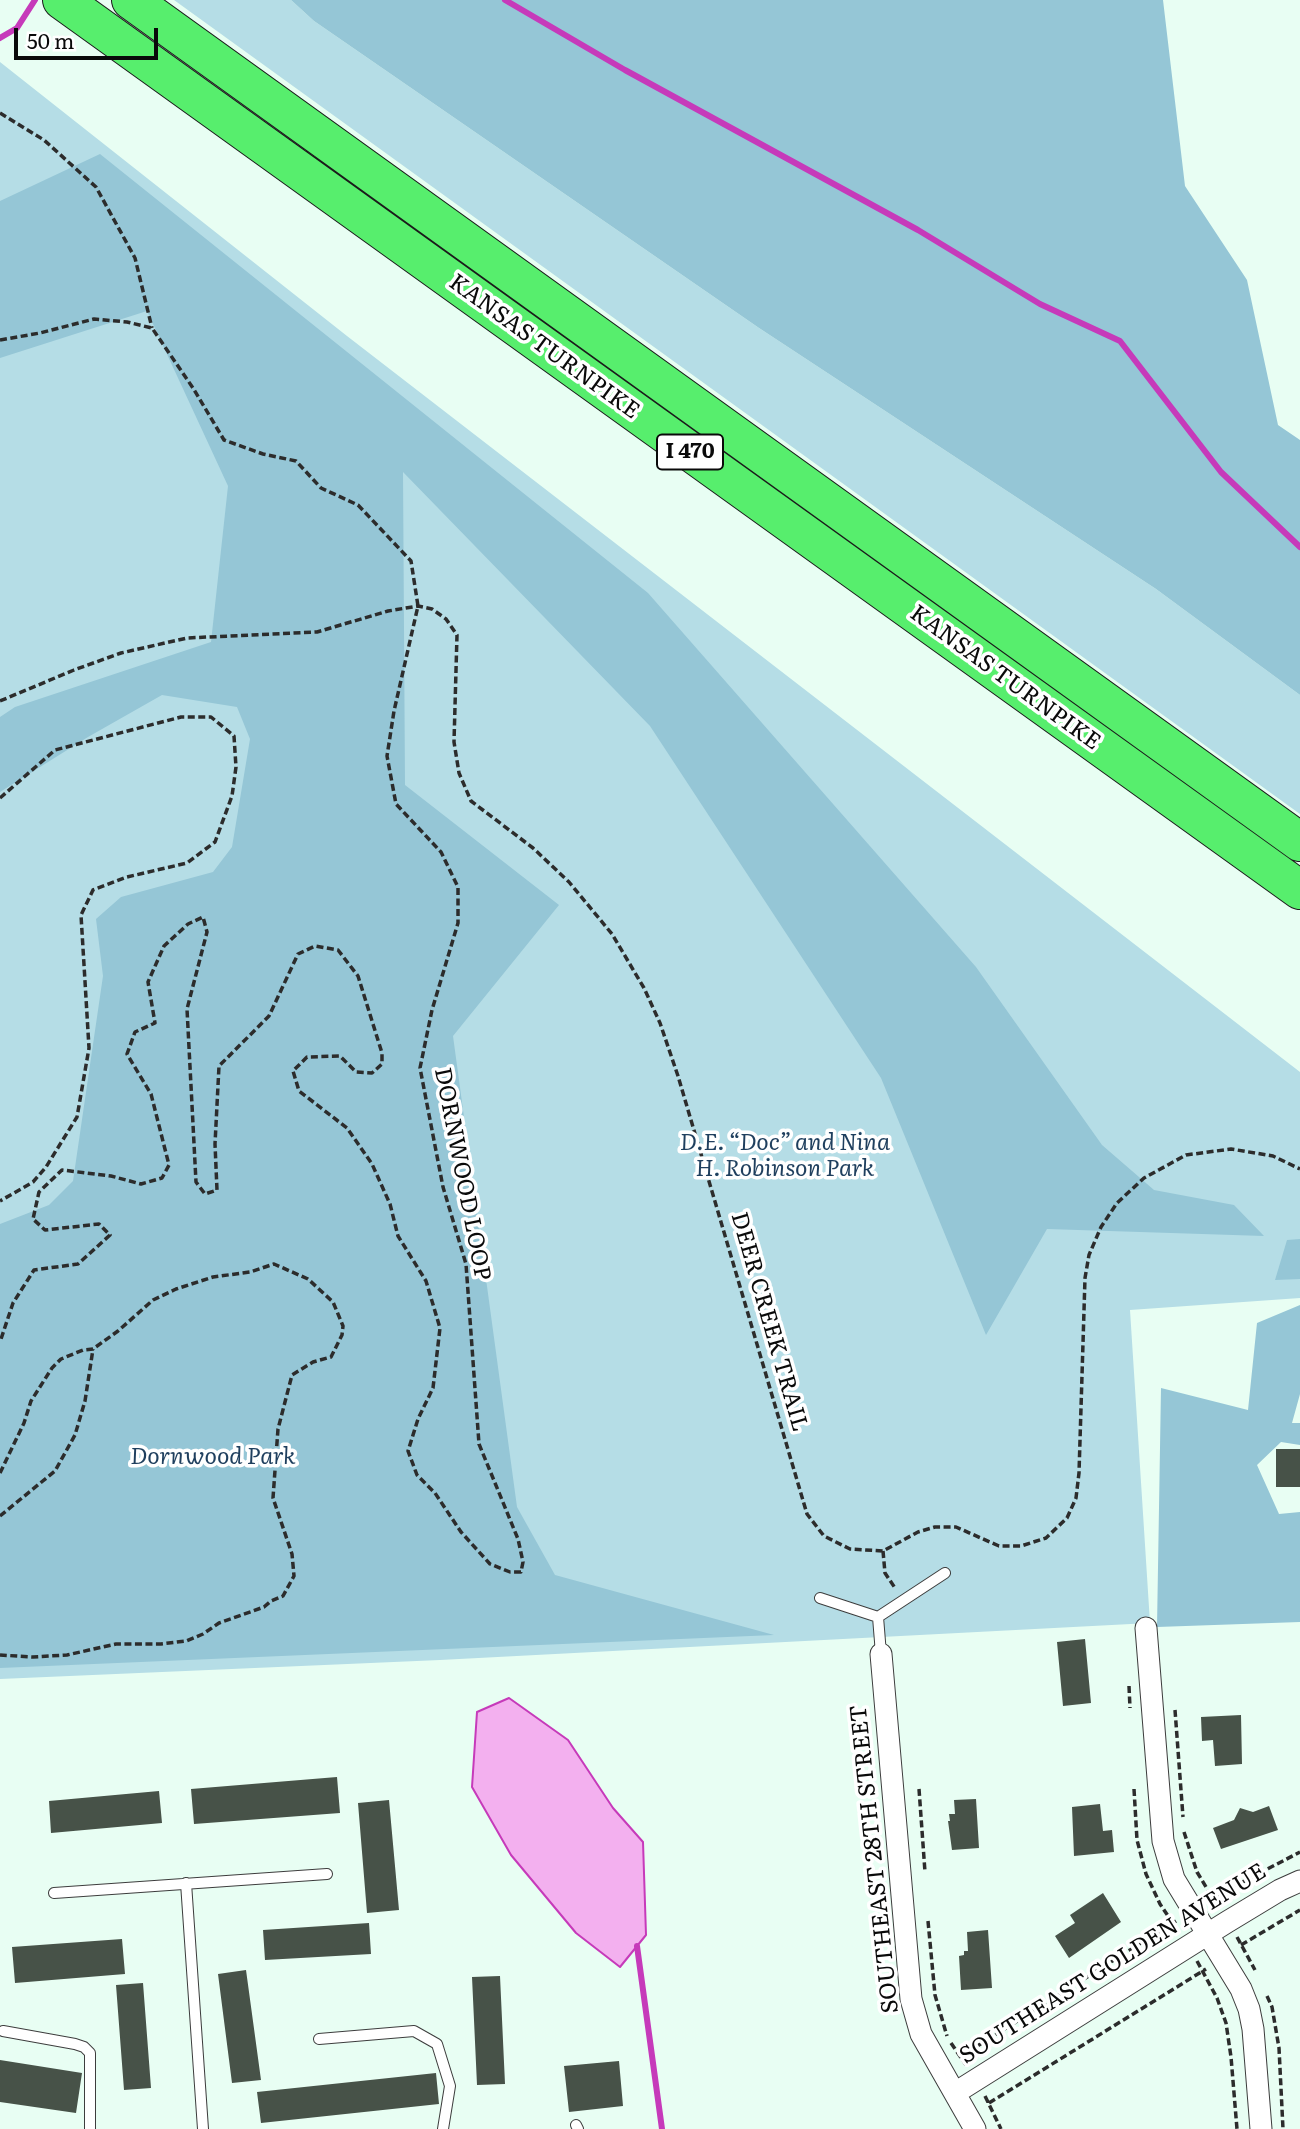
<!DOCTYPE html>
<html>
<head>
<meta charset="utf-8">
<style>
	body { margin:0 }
	#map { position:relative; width:1300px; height:2129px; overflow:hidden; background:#e8fef3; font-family:Literata,serif }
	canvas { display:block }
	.scale { position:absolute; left:14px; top:28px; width:144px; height:32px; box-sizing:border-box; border:4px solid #0a0a0a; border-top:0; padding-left:9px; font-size:21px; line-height:24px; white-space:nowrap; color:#0a0a0a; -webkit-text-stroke:5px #fff; paint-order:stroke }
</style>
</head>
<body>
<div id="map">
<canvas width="1300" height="2129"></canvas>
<div class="scale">50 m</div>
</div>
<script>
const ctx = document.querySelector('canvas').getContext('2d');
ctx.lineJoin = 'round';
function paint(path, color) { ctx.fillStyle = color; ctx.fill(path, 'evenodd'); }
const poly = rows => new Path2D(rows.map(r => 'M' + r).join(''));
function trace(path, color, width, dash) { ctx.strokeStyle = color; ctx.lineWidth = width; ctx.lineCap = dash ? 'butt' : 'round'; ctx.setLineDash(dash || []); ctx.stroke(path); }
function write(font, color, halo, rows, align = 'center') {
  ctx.font = font + ' Literata,serif'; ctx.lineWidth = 7; ctx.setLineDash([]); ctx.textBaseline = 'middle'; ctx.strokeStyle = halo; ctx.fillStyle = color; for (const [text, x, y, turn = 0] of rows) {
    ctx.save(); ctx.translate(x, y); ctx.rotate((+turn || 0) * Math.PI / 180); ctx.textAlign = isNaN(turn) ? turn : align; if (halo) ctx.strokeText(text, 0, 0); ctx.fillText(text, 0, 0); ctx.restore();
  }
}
paint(poly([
	[174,0,291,0,314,21,759,328,1156,589,1300,695,1300,814],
	[0,62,347,336,1300,1072,1300,1298,1130,1310,1150,1623,440,1660,0,1679]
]), '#b5dde6');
paint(poly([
	[291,0,1163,0,1185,186,1247,280,1278,425,1300,440,1300,695,1156,589,759,328,314,21],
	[100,154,648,593,976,967,1102,1145,1154,1190,1234,1205,1264,1236,1047,1229,986,1335,881,1078,650,726,403,472,405,785,559,905,453,1036,517,1507,555,1575,774,1635,0,1668,0,1224,49,1205,73,1181,103,976,96,919,121,897,213,872,232,847,250,739,237,707,162,695,88,737,0,792,0,717,15,707,211,642,228,486,147,311,0,358,0,201],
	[1300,1239,1300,1279,1275,1280,1287,1240],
	[1300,1305,1300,1394,1292,1423,1300,1423,1300,1445,1281,1442,1257,1465,1279,1514,1300,1512,1300,1622,1157,1627,1161,1388,1248,1410,1257,1323]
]), '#95c6d6');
const water = poly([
	[509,1698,568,1740,613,1808,643,1842,646,1935,620,1967,576,1933,511,1855,472,1787,477,1712,509,1698]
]);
paint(water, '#f3b0ef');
trace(water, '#c63aba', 2);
trace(poly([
	[505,0,625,70,918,230,1040,304,1120,341,1221,472,1300,547],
	[0,38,17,28,35,0],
	[637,1946,662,2129]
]), '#c63aba', 6);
paint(poly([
	[1276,1449,1300,1449,1300,1487,1276,1487],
	[1085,1639,1091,1703,1063,1706,1057,1642],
	[1241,1715,1242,1764,1215,1766,1213,1740,1202,1741,1201,1717],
	[337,1777,340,1813,194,1824,191,1789],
	[159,1791,162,1823,51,1833,49,1801],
	[976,1799,979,1848,952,1850,948,1821,950,1821,949,1814,955,1814,954,1800],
	[389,1800,399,1910,367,1913,358,1803],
	[1100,1804,1103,1831,1112,1830,1114,1852,1074,1856,1072,1807],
	[1269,1806,1278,1830,1221,1849,1213,1828,1234,1820,1240,1808,1253,1812],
	[1103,1893,1121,1922,1069,1958,1055,1936,1075,1923,1070,1915],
	[369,1923,371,1954,265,1960,263,1930],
	[988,1930,992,1988,961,1990,959,1956,964,1955,964,1951,968,1951,967,1932],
	[122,1939,125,1974,15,1983,12,1947],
	[246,1970,261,2080,232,2083,218,1974],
	[500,1976,505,2084,477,2085,472,1977],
	[143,1983,151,2088,124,2090,116,1985],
	[0,2060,82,2073,76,2113,0,2102],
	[619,2061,623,2106,569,2112,564,2066],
	[436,2073,439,2104,261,2123,257,2092]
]), '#475248');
const lane = poly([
	[820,1598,878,1617,945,1573],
	[878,1617,881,1654],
	[186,1883,203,2129],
	[54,1893,327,1874],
	[3,2031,75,2044,84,2047,90,2053,90,2129],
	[319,2039,414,2031,437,2044,450,2086,443,2129],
	[576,2125,578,2129]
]);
const street = poly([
	[1146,1628,1163,1841,1174,1879,1241,1989,1249,2009,1253,2029,1261,2129],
	[881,1654,911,1999,921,2034,975,2129],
	[955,2093,1227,1922,1280,1890,1300,1881]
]);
const highway = poly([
	[62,0,1300,890],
	[131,0,1300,842]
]);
trace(lane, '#3d3d3d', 12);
trace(street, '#3d3d3d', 23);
trace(highway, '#1b1b1b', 40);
trace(poly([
	[0,113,44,140,96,187,135,258,152,328],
	[0,340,40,333,94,319,127,322,152,328,193,388,224,440,263,454,296,461,321,488,358,505,411,561,418,606,394,711,387,756,396,804,441,852,458,887,458,923,432,1010,420,1068,443,1187,466,1264,479,1444,518,1539,523,1562,521,1572,510,1572,490,1564,461,1532,435,1493,417,1475,408,1451,418,1419,433,1388,440,1328,426,1281,398,1236,390,1204,372,1164,347,1128,299,1091,293,1071,307,1057,340,1056,356,1072,372,1073,382,1064,382,1053,358,976,338,950,315,946,298,954,269,1016,219,1066,215,1144,217,1190,205,1194,196,1182,187,1009,207,932,203,917,188,924,164,946,148,982,155,1023,135,1032,127,1054,151,1094,169,1165,162,1178,141,1184,111,1176,62,1170,39,1192,33,1219,45,1230,99,1224,110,1235,78,1264,34,1270,13,1303,0,1342],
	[0,701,74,670,121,653,187,638,317,632,388,611,418,606,432,609,446,619,457,635,454,742,459,773,471,801,533,848,569,882,612,934,644,988,660,1023,678,1076,807,1514,824,1536,850,1549,883,1551,918,1532,935,1527,956,1527,999,1546,1021,1546,1046,1538,1067,1518,1076,1498,1079,1473,1085,1278,1089,1255,1101,1227,1117,1203,1144,1178,1186,1155,1231,1149,1273,1156,1300,1169],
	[0,798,55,750,181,717,211,717,234,736,236,767,232,796,215,842,187,863,127,877,93,890,81,915,89,1048,77,1117,46,1167,33,1182,0,1201],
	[0,1473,24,1423,31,1401,52,1368,61,1359,83,1350,93,1349,118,1331,153,1300,176,1289,213,1277,250,1272,274,1264,308,1279,333,1302,343,1326,342,1335,331,1357,313,1362,292,1375,278,1429,273,1498,292,1554,294,1576,283,1596,271,1601,264,1607,219,1623,203,1634,186,1641,161,1644,116,1644,67,1655,33,1657,0,1655],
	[0,1516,55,1471,75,1435,85,1401,93,1349],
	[883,1551,885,1573,895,1588],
	[1129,1686,1130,1708],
	[1175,1710,1183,1817],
	[919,1789,925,1872],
	[1134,1789,1137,1840,1146,1874,1160,1904,1178,1931],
	[1184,1832,1197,1872,1218,1907],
	[1212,1898,1300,1852],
	[928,1921,935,1995,947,2036],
	[1237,1937,1255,1970],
	[1241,1945,1300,1910],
	[1197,1961,1217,1998,1226,2023,1231,2057,1237,2129],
	[1267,1996,1272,2007,1279,2048,1283,2129],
	[951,2043,966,2065],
	[960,2057,1176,1921],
	[985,2096,1001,2129],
	[989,2103,1206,1969]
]), '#2c2c2c', 3.5, [7, 3.5]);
trace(lane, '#fff', 10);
trace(street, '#fff', 21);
trace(highway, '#57ee6d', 38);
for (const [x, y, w] of [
	[690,452,66]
]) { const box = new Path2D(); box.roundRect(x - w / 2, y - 17.5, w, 35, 5); ctx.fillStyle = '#fff'; ctx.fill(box); trace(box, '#0a0a0a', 2); }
write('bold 21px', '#0a0a0a', null, [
	["I 470",690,452]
]);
write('23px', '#0a0a0a', '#fff', [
	["KANSAS TURNPIKE",544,347,36],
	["KANSAS TURNPIKE",1005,678,36],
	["DORNWOOD LOOP",462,1174,79],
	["DEER CREEK TRAIL",769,1322,74],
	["SOUTHEAST 28TH STREET",875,1859,-96],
	["SOUTHEAST GOLDEN AVENUE",1113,1964,-32]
]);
write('italic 23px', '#1f3f5e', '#fff', [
	["D.E. “Doc” and Nina",785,1143],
	["H. Robinson Park",785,1169],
	["Dornwood Park",213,1457]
]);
</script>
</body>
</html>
